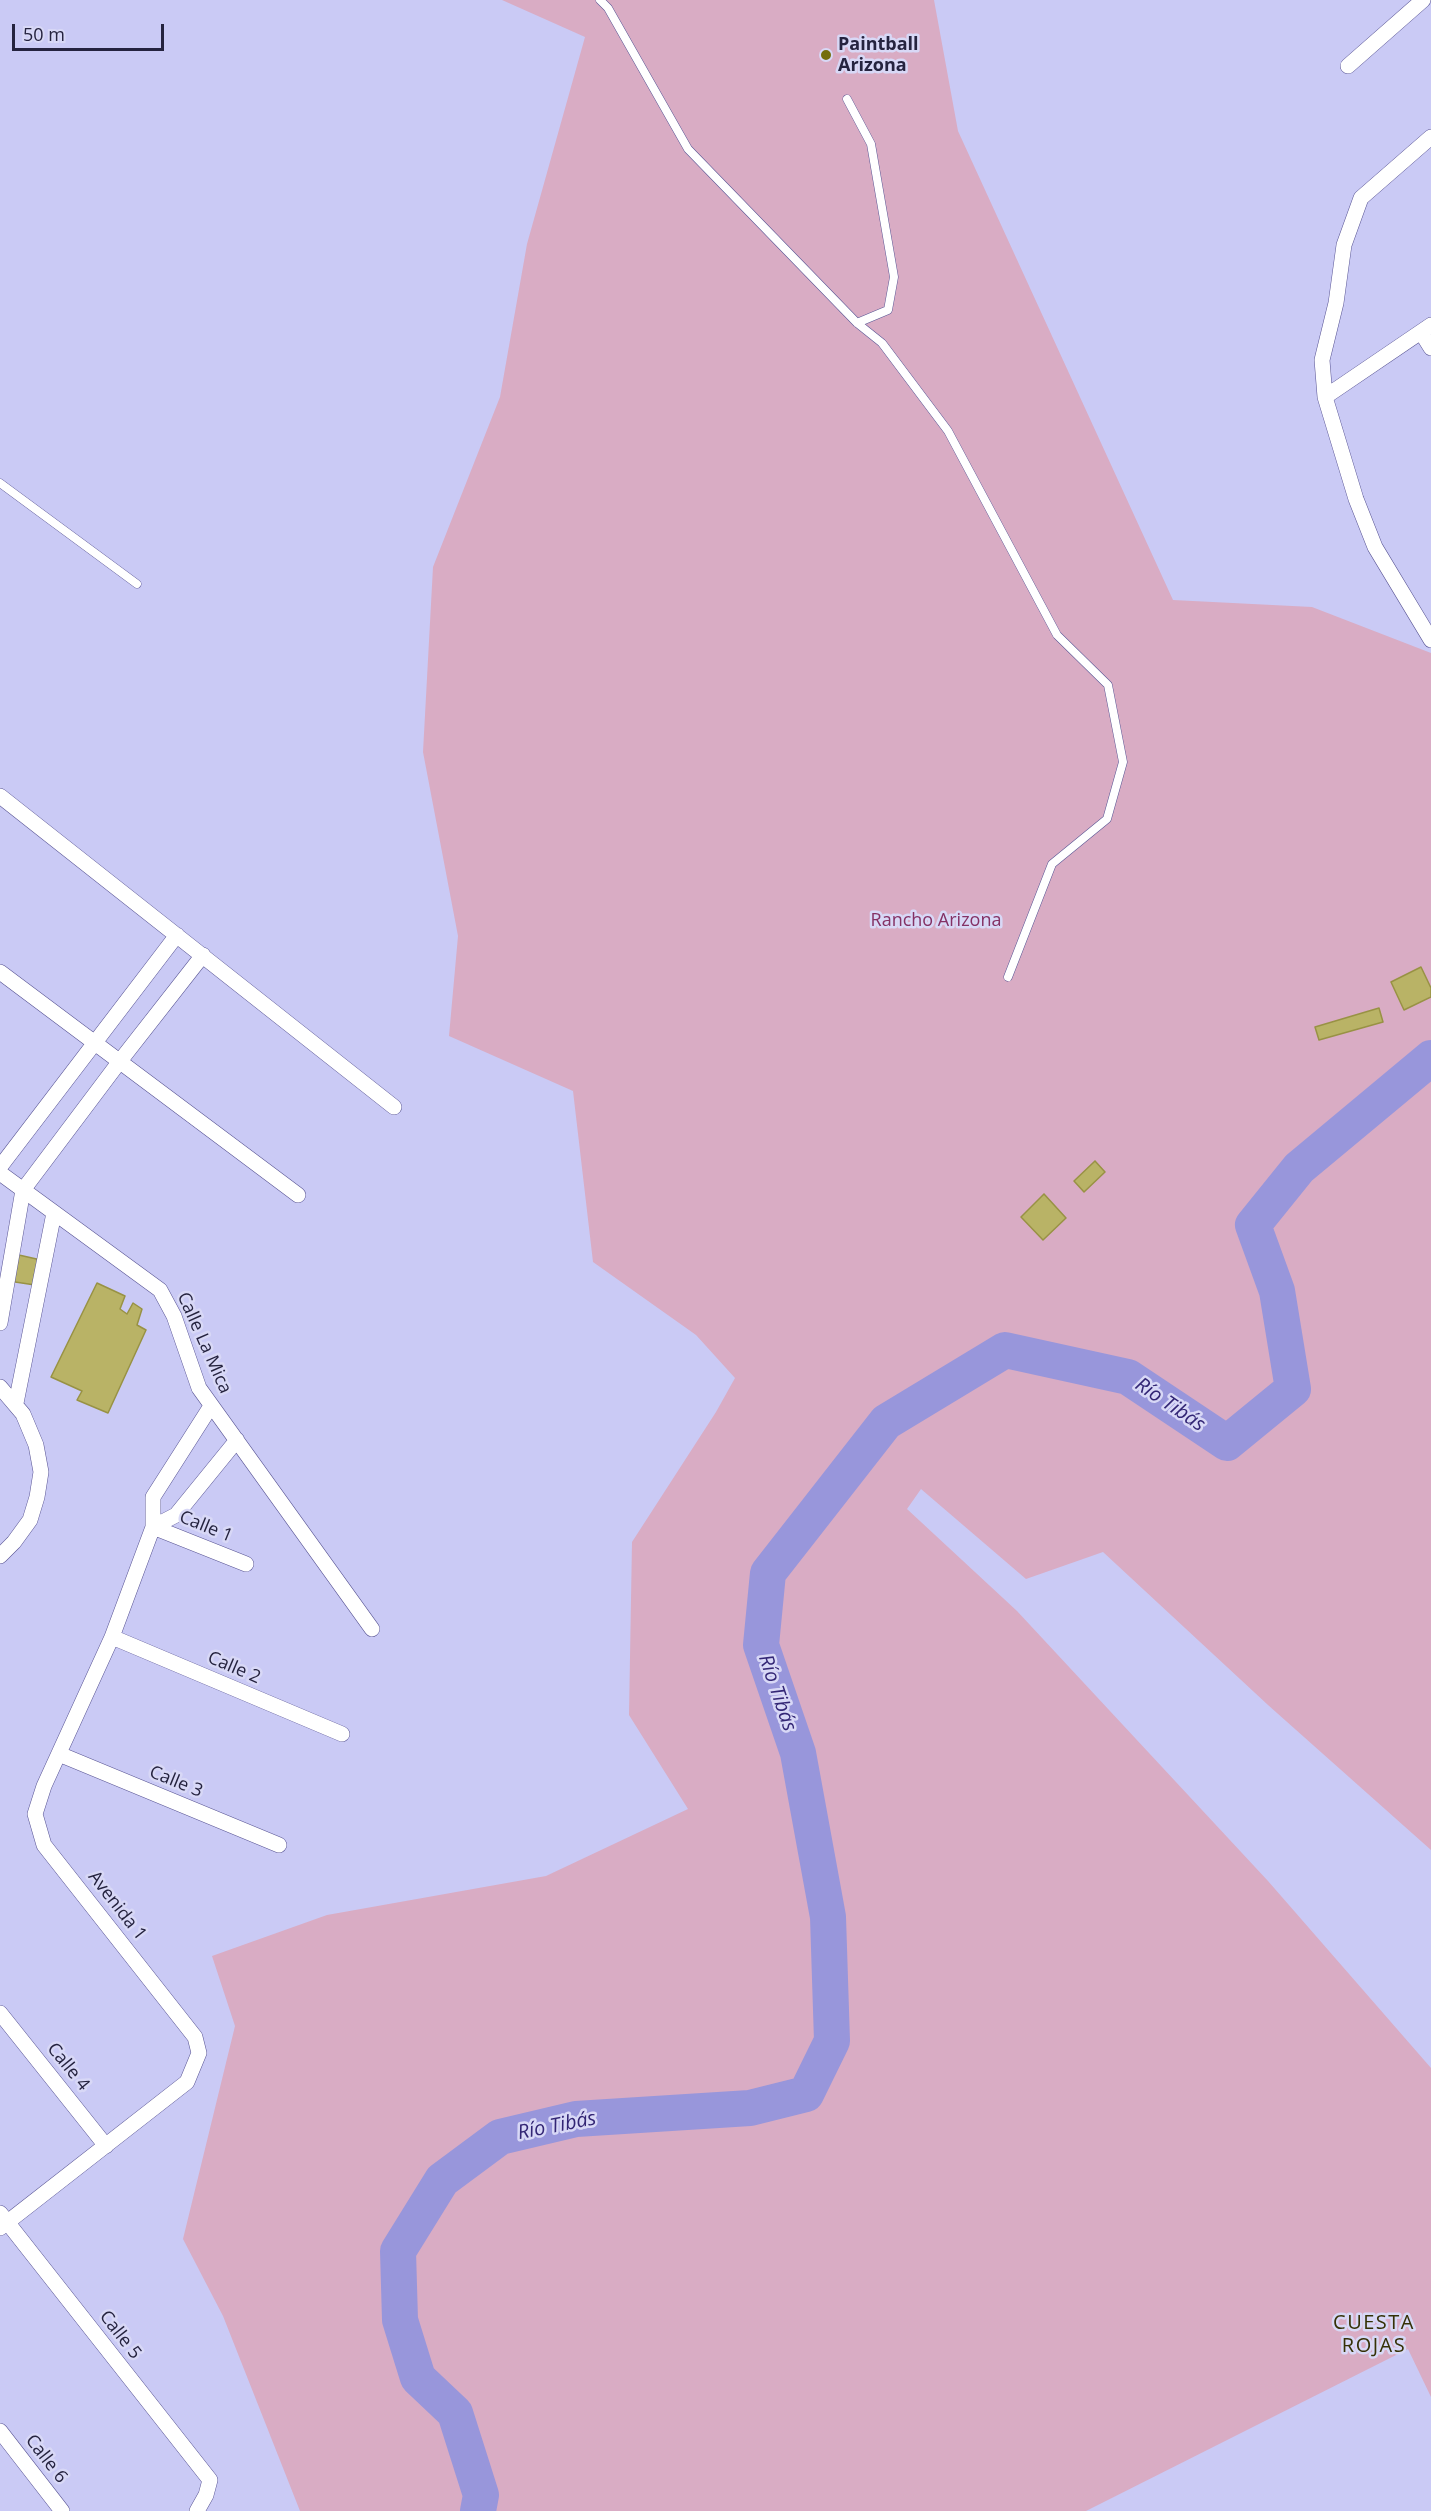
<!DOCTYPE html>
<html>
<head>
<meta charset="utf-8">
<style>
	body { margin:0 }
	#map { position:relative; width:1431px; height:2511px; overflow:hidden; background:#cacaf5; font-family:"Open Sans",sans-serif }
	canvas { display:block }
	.scale { position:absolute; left:12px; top:24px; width:152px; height:27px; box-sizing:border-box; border:3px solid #25233f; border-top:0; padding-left:8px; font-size:18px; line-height:21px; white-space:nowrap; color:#25233f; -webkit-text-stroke:4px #d8d8f6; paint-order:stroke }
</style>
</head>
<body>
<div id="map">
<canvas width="1431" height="2511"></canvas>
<div class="scale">50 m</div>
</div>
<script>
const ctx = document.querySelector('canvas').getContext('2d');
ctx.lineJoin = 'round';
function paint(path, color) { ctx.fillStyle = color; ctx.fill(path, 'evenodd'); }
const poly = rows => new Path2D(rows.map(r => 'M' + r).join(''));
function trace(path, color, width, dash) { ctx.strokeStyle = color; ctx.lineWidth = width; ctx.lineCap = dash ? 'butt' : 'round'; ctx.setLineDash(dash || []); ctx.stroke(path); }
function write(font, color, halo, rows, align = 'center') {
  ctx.font = font + ' "Open Sans",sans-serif'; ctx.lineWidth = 5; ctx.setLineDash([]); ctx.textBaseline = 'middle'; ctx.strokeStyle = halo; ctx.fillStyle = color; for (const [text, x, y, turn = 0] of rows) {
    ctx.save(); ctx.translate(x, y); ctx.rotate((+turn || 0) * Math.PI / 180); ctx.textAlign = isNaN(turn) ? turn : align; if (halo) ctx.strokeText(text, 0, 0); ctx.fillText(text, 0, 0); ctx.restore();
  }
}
paint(poly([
	[502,0,934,0,958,131,1173,600,1312,607,1431,653,1431,1850,1268,1705,1103,1552,1026,1579,921,1489,907,1509,1017,1611,1268,1881,1431,2068,1431,2397,1408,2349,1086,2511,300,2511,223,2316,183,2239,235,2026,212,1956,327,1915,546,1876,688,1809,629,1715,632,1542,716,1412,735,1378,696,1335,593,1262,573,1091,449,1036,458,936,423,752,433,567,500,397,527,244,585,37]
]), '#d9acc4');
trace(poly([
	[478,2511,481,2495,455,2413,418,2378,400,2320,398,2251,442,2180,500,2137,576,2119,750,2108,806,2094,832,2041,828,1917,798,1753,761,1645,768,1573,886,1422,1005,1350,1128,1377,1227,1443,1293,1389,1277,1291,1253,1225,1299,1168,1431,1058]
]), '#9896db', 36);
const building = poly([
	[1421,967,1431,988,1431,997,1404,1010,1391,982,1421,967],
	[1379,1008,1383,1022,1319,1040,1315,1027,1379,1008],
	[1095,1161,1105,1172,1084,1192,1074,1181,1095,1161],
	[1044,1194,1066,1218,1043,1240,1021,1217,1044,1194],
	[10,1253,41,1260,35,1285,2,1280,10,1253],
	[97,1283,125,1296,120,1309,127,1314,133,1303,142,1309,137,1325,146,1330,108,1413,77,1400,82,1391,51,1377,97,1283]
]);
paint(building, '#b9b366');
trace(building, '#989244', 1.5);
const lane = poly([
	[600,0,608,8,688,149,857,323,882,343,948,431,1057,635,1108,685,1123,762,1107,819,1052,864,1008,977],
	[847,99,871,144,894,277,888,310,857,323],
	[0,483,137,584]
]);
const street = poly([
	[1348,66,1423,0],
	[1431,137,1361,198,1344,245,1336,303,1322,360,1325,397,1356,499,1375,547,1431,640],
	[1421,332,1431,348],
	[1325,397,1431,325],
	[0,796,394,1107],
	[0,972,298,1195],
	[0,1167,177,935],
	[0,1173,160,1290,174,1316,199,1388,372,1629],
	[0,1323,23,1190,120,1061,203,955],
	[0,1387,23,1414,36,1445,41,1472,37,1497,30,1520,14,1542,0,1556],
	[16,1403,54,1213],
	[153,1527,176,1515,237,1440],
	[153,1527,246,1564],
	[112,1637,342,1734],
	[59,1754,279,1845],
	[0,2013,106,2146],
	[0,2213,210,2480,206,2495,197,2511],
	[0,2228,187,2082,199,2053,195,2037,44,1845,35,1814,44,1786,112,1637,153,1527,153,1497,211,1406],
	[0,2431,62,2511]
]);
trace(lane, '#595594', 9);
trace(street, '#595594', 16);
trace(lane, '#fff', 8);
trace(street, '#fff', 15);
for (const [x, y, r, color] of [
	[826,55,6,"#746d0a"]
]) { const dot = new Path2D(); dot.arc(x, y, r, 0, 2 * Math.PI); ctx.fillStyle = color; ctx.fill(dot); trace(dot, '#d8d8f6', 2); }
write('bold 18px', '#25233f', '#d8d8f6', [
	["Paintball",838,45],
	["Arizona",838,66]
], 'left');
write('18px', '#843165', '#d8d8f6', [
	["Rancho Arizona",936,921]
]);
write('18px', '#25233f', '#d8d8f6', [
	["Calle La Mica",204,1343,66],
	["Calle 1",206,1527,22],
	["Calle 2",234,1668,23],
	["Calle 3",176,1782,22],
	["Avenida 1",117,1906,52],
	["Calle 4",68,2067,51],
	["Calle 5",120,2335,52],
	["Calle 6",46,2459,52]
]);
write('italic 20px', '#332675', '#d8d8f6', [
	["Río Tibás",1170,1405,34],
	["Río Tibás",777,1693,71],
	["Río Tibás",557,2126,-11]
]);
ctx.letterSpacing = '1.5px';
write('20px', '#353106', '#d8d8f6', [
	["CUESTA",1374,2323],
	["ROJAS",1374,2346]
]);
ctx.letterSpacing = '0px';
</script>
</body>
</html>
